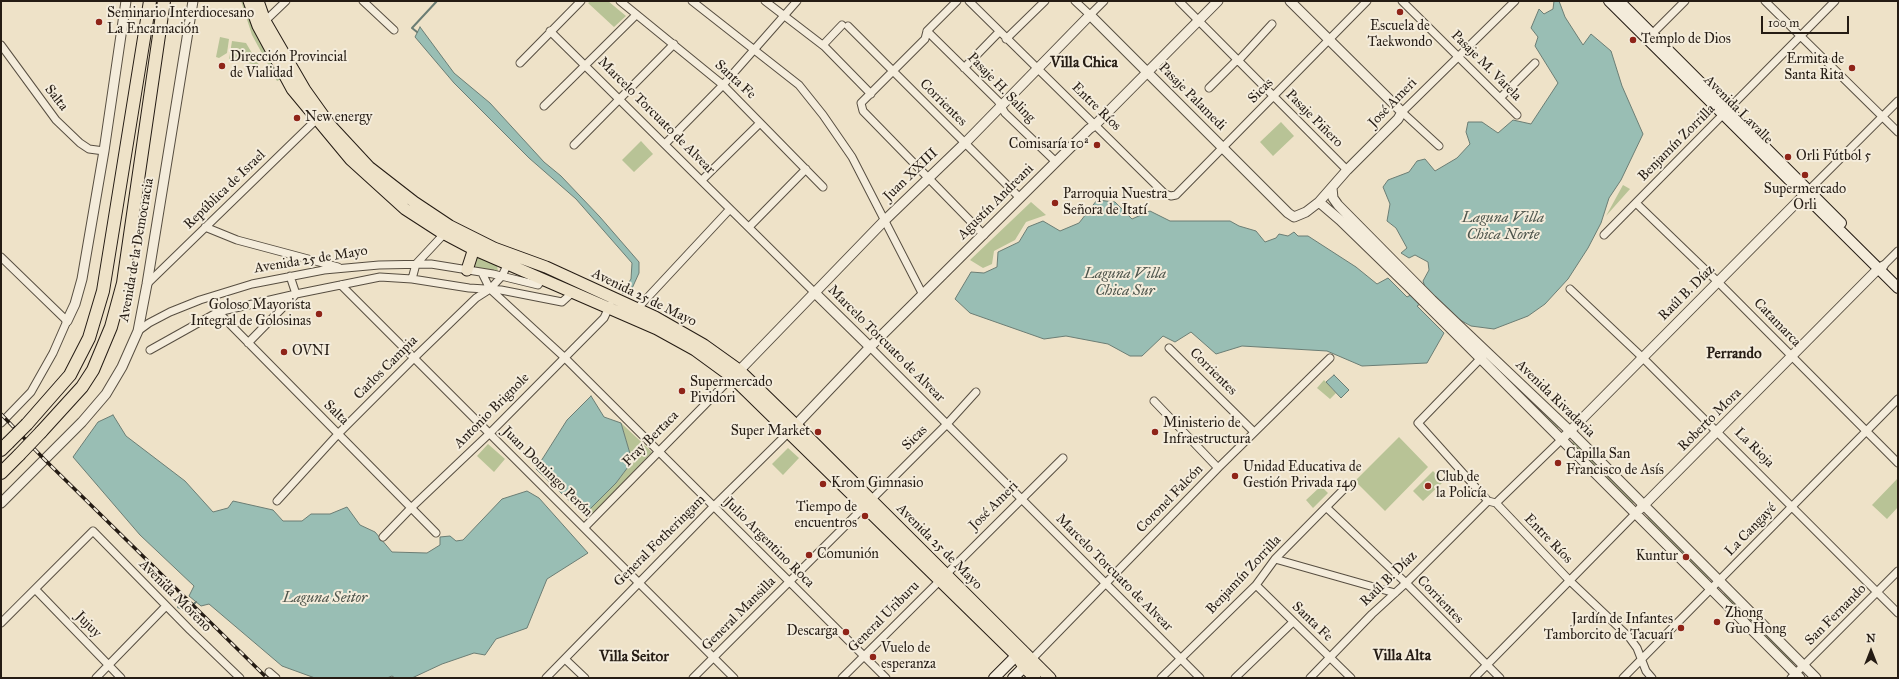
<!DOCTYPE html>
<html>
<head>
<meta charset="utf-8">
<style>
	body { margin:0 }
	#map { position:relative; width:1899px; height:679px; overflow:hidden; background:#eee2c8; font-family:"IM FELL Great Primer",serif }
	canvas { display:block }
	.frame { position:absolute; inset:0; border:2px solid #251c14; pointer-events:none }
	.north { position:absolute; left:1851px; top:631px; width:40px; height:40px; -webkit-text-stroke:3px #f4ecdb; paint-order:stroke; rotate:0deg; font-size:11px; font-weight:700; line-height:16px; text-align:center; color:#251c14 }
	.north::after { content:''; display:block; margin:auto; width:14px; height:18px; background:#251c14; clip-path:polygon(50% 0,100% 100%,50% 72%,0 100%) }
	.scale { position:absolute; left:1761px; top:16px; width:88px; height:18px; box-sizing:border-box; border:2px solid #251c14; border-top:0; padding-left:5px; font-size:12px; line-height:14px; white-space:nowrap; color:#251c14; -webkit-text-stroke:3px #f4ecdb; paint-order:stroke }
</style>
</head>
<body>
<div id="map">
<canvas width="1899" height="679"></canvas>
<div class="frame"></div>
<div class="north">N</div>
<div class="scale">100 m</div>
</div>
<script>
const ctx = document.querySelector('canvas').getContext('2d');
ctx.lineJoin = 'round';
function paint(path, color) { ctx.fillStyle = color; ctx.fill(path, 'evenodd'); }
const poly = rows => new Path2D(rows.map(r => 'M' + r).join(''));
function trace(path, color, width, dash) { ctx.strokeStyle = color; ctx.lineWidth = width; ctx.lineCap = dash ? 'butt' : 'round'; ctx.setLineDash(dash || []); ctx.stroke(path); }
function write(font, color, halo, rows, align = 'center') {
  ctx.font = font + ' "IM FELL Great Primer",serif'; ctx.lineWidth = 4; ctx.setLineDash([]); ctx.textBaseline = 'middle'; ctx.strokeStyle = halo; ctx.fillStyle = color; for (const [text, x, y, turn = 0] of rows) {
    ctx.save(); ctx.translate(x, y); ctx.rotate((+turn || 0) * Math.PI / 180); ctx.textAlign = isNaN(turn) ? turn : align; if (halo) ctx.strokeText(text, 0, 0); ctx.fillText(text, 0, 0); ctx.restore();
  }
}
paint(poly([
	[241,1,242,1,258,36,283,78,277,81,252,35],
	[591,1,608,1,626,16,614,27,588,3],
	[220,37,229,39,227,53,219,58,216,57],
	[232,41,246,43,259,65,229,60],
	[1281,122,1294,136,1273,156,1260,142],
	[641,141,653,154,634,172,622,160],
	[1623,185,1630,189,1606,216],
	[1031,202,1046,215,1026,222,1015,240,994,251,992,264,983,268,970,260],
	[476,258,482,258,497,265,498,272,476,268,473,264],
	[1492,360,1559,427,1557,429,1489,361],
	[1324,380,1336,393,1330,399,1317,388],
	[621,423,652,452,588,519,588,511,616,483,628,467,631,457],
	[1399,437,1428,467,1385,511,1355,481],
	[1574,441,1634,502,1632,505,1571,444],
	[488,444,505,459,494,472,477,456],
	[788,448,799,458,783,475,772,464],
	[1433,471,1443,482,1423,501,1413,491],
	[1898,478,1898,507,1887,519,1872,505],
	[1321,486,1328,493,1313,508,1306,500],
	[1649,516,1709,578,1707,580,1646,519],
	[1725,592,1794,662,1791,665,1722,596]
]), '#b8c396');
const water = poly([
	[1554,1,1559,1,1565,17,1583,45,1591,34,1611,51,1622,86,1643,134,1621,180,1609,198,1601,223,1588,248,1568,279,1545,304,1528,316,1494,329,1471,326,1451,315,1433,296,1417,306,1444,333,1427,363,1362,366,1327,351,1242,346,1216,354,1191,332,1175,342,1163,336,1142,356,1130,356,1108,344,1066,336,1044,339,970,313,955,299,971,272,984,273,997,267,998,252,1019,242,1028,227,1043,221,1060,231,1079,223,1097,200,1115,202,1132,219,1150,211,1170,221,1230,221,1239,226,1256,231,1265,242,1276,238,1279,234,1288,236,1294,232,1298,236,1308,236,1356,267,1377,284,1388,278,1407,297,1425,287,1423,281,1429,270,1428,262,1415,255,1409,258,1401,253,1407,248,1396,228,1387,221,1390,204,1383,187,1388,180,1409,172,1417,161,1425,159,1435,171,1457,158,1470,144,1466,132,1468,122,1482,122,1498,133,1513,120,1531,124,1558,83,1535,46,1538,37,1531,28,1539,9,1544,14,1553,9,1554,1],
	[420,27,454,73,490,103,544,162,561,176,600,217,639,262,639,273,629,295,622,293,631,279,632,263,576,199,529,158,454,83,415,37,420,27],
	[1334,375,1349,390,1341,398,1326,382,1334,375],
	[591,396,604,417,621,423,631,457,628,467,616,483,588,511,583,512,579,510,536,469,567,420,591,396],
	[113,415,126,436,185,481,213,512,228,508,233,501,273,510,283,521,302,521,311,514,330,514,347,507,360,525,375,532,392,552,427,553,440,545,440,537,450,536,456,541,463,540,502,499,527,491,539,498,588,553,547,579,527,628,496,639,485,655,474,653,442,664,412,678,395,678,392,676,387,678,315,678,282,666,209,604,201,606,189,596,194,586,140,535,73,457,98,422,113,415]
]);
paint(water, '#99beb4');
trace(water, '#6b7d74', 1);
trace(poly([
	[417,32,412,28,437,1],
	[178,607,186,611,196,602]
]), '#6b7d74', 2);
const minor = poly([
	[363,1,394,30],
	[620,1,723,85,823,187],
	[692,1,799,85,823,115,852,157,923,295],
	[765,1,825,47,871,94],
	[957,1,927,31,925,39,861,103,863,111,984,235],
	[969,1,1165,194,1171,196,1176,195,1367,1],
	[1075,1,1090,15,1104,1],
	[1179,1,1347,170],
	[1402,1,1517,115],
	[1765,1,1898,132],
	[263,23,286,1],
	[848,26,1020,198],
	[550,31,814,292],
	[927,31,998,101,1005,113,1056,162],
	[1650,36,1685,1],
	[1006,39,1045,1],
	[1,45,56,120,80,143,89,149,104,151],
	[823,45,842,25],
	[520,63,581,1],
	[964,68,999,32],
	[1209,88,1235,62,1239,60,1272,24],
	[1500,98,1535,63],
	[544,106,636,15],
	[665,144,723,85,797,1],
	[574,145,674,44],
	[1439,146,1402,112,1515,1],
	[702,180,760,123],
	[1809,190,1898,101],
	[1636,203,1718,282,1898,463],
	[205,227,237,240,338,267],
	[749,227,806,169],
	[1604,235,1835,1],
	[1,257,67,321,53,353,31,392,1,423],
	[1883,266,1898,251],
	[482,273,490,289,564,357,886,678],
	[412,279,416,264,444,234],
	[147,284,319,117],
	[341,285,734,678],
	[1570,289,1643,358,1898,613],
	[635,311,730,209],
	[218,312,436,533],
	[138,331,149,323,170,312,200,300,252,284,324,270,379,265,431,264,493,274,538,285,542,279],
	[248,343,296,294,380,277,412,279,469,288,501,290,562,302,573,292],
	[870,347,1200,678],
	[1169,348,1254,432],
	[150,350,218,312,296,294,290,276],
	[1483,356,1418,423,1488,501,1496,503,1570,581,1629,637,1637,648,1646,671,1652,678],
	[1154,401,1218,468],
	[277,501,339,433,414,358,476,298,490,289,502,276,509,261],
	[1496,503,1561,440],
	[1327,508,1406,583,1500,678],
	[584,528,732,377],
	[383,537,411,508,490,433,604,318,610,305],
	[1275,559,1395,593],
	[1256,585,1351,678],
	[36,590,121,678],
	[1,623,93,531,190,630,240,678],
	[565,659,585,678],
	[1031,660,1218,468,1330,358],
	[269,672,276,678],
	[96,678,166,606],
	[546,678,714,506,789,432],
	[693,678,947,424,976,392],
	[842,678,1063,458],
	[1161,678,1256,585,1275,559,1345,488],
	[1235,678,1293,622],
	[1310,678,1372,614,1406,583,1488,501],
	[1474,678,1635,514],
	[1623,678,1898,399],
	[1791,678,1898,571]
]);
const tertiary = poly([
	[1332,188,1333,198,1338,205,1432,300,1570,431,1816,678],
	[1319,202,1340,220,1410,288,1800,678],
	[814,292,870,347],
	[67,321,75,304,82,279,104,151,126,1],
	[735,375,884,221,965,143,1090,15,1288,213,1294,217,1306,212,1319,202,1347,170,1398,119,1402,112,1290,1],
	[792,429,870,347,1089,129,1095,125,1218,1],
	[1565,436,1808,191],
	[1,503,82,422,106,394,122,367,138,331,147,284,193,1],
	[1640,509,1878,269,1883,266]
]);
const secondary = poly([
	[1609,1,1898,288],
	[1619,1,1841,223],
	[994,678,1022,650],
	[1013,678,1030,661]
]);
const primary = poly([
	[249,1,258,26,292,89,351,160,405,209,439,231,473,249,657,329,695,350,732,377,1016,655,1024,667,1035,678],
	[258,1,265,21,305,90,330,125,369,167,414,202,450,226,494,248,546,267,655,317,704,345,739,370,806,435,1050,678],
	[467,270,476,242]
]);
const trunk = poly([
	[27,424,70,375,89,338,103,291,150,1],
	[41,432,82,387,93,370,111,327,123,283,164,1],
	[1,450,8,443],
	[1,473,19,455]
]);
trace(minor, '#574e41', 9);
trace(tertiary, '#574e41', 11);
trace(secondary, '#251c14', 12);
trace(primary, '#251c14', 13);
trace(trunk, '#251c14', 14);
trace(minor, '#f4ecdb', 7);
trace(tertiary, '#f4ecdb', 9);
trace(secondary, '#f4ecdb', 10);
trace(primary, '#eee2c8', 11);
trace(trunk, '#eee2c8', 12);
const rail = poly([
	[1,414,44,459,267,678]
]);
trace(rail, '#251c14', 3.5);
trace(rail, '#f4ecdb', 2, [6]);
const trunkBridge = poly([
	[8,443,27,424],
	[19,455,41,432]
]);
trace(trunkBridge, '#251c14', 14, []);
trace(trunkBridge, '#eee2c8', 12);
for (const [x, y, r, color] of [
	[1400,12,4,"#8f2418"],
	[99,22,4,"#8f2418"],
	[1633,40,4,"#8f2418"],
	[222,66,4,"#8f2418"],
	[1852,68,4,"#8f2418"],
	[297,118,4,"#8f2418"],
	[1097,145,4,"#8f2418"],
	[1788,157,4,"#8f2418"],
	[1805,175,4,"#8f2418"],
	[1055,203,4,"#8f2418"],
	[319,314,4,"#8f2418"],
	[284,352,4,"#8f2418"],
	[682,391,4,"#8f2418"],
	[818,432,4,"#8f2418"],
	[1155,432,4,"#8f2418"],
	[1558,463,4,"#8f2418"],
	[1235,476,4,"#8f2418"],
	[823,484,4,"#8f2418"],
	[1428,486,4,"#8f2418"],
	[865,516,4,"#8f2418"],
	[809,555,4,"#8f2418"],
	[1686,557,4,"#8f2418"],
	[1717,622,4,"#8f2418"],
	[1681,628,4,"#8f2418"],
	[846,632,4,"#8f2418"],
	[873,657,4,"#8f2418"]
]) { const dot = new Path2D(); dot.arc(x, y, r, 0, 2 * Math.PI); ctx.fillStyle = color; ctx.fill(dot); trace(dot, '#f4ecdb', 1.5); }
write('14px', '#251c14', '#f4ecdb', [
	["Seminario Interdiocesano",107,14],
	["La Encarnación",107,30],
	["Escuela de",1400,27,"center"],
	["Taekwondo",1400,43,"center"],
	["Templo de Dios",1641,40],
	["Dirección Provincial",230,58],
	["de Vialidad",230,74],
	["Ermita de",1844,60,"right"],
	["Santa Rita",1844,76,"right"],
	["New energy",305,118],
	["Comisaría 10ª",1089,145,"right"],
	["Orli Fútbol 5",1796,157],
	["Supermercado",1805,190,"center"],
	["Orli",1805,206,"center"],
	["Parroquia Nuestra",1063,195],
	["Señora de Itatí",1063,211],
	["Goloso Mayorista",311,306,"right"],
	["Integral de Golosinas",311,322,"right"],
	["OVNI",292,352],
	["Supermercado",690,383],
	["Pividori",690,399],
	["Ministerio de",1163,424],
	["Infraestructura",1163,440],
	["Super Market",810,432,"right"],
	["Capilla San",1566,455],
	["Francisco de Asís",1566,471],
	["Unidad Educativa de",1243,468],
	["Gestión Privada 149",1243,484],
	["Club de",1436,478],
	["la Policía",1436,494],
	["Krom Gimnasio",831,484],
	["Tiempo de",857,508,"right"],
	["encuentros",857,524,"right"],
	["Comunión",817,555],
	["Kuntur",1678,557,"right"],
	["Zhong",1725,614],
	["Guo Hong",1725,630],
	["Jardín de Infantes",1673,620,"right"],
	["Tamborcito de Tacuarí",1673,636,"right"],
	["Descarga",838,632,"right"],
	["Vuelo de",881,649],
	["esperanza",881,665]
], 'left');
write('14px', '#251c14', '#f4ecdb', [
	["Pasaje M. Varela",1486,66,45],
	["Santa Fe",735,80,43],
	["Pasaje H. Saling",1001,88,46],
	["Sicas",1261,91,-45],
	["Pasaje Palamedi",1192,97,45],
	["Salta",56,98,52],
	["Corrientes",943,103,45],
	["José Ameri",1393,103,-46],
	["Entre Ríos",1096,107,44],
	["Avenida Lavalle",1738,110,45],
	["Marcelo Torcuato de Alvear",656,116,45],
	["Pasaje Piñero",1314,119,45],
	["Benjamín Zorrilla",1677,143,-45],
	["Juan XXIII",911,175,-44],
	["República de Israel",225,190,-44],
	["Agustín Andreani",996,202,-45],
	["Avenida de la Democracia",137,250,-80],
	["Avenida 25 de Mayo",311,260,-9],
	["Raúl B. Díaz",1687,293,-45],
	["Avenida 25 de Mayo",644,298,26],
	["Catamarca",1777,323,46],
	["Marcelo Torcuato de Alvear",886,344,45],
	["Carlos Campia",386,368,-45],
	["Corrientes",1213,372,45],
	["Avenida Rivadavia",1555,399,44],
	["Antonio Brignole",492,411,-45],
	["Salta",336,413,44],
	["Roberto Mora",1710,420,-45],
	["Sicas",915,438,-45],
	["Fray Bertaca",651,439,-45],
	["La Rioja",1754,448,45],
	["Juan Domingo Perón",547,472,45],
	["Coronel Falcón",1170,499,-46],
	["José Ameri",994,506,-45],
	["La Cangayé",1751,530,-46],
	["Entre Ríos",1548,539,46],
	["General Fotheringam",660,541,-45],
	["Julio Argentino Roca",769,543,45],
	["Avenida 25 de Mayo",939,547,45],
	["Marcelo Torcuato de Alvear",1114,573,45],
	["Benjamín Zorrilla",1244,575,-47],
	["Raúl B. Díaz",1389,579,-44],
	["Avenida Moreno",175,596,45],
	["Corrientes",1440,600,46],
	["General Mansilla",739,614,-45],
	["San Fernando",1836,615,-45],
	["General Uriburu",884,617,-45],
	["Santa Fe",1312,622,44],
	["Jujuy",88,625,46]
]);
write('bold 15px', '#251c14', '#f4ecdb', [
	["Villa Chica",1084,63],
	["Perrando",1734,354],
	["Villa Alta",1402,656],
	["Villa Seitor",634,657]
]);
write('italic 15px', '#4e554c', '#f4ecdb', [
	["Laguna Villa",1503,218],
	["Chica Norte",1503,235],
	["Laguna Villa",1125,274],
	["Chica Sur",1125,291],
	["Laguna Seitor",325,598]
]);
</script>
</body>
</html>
